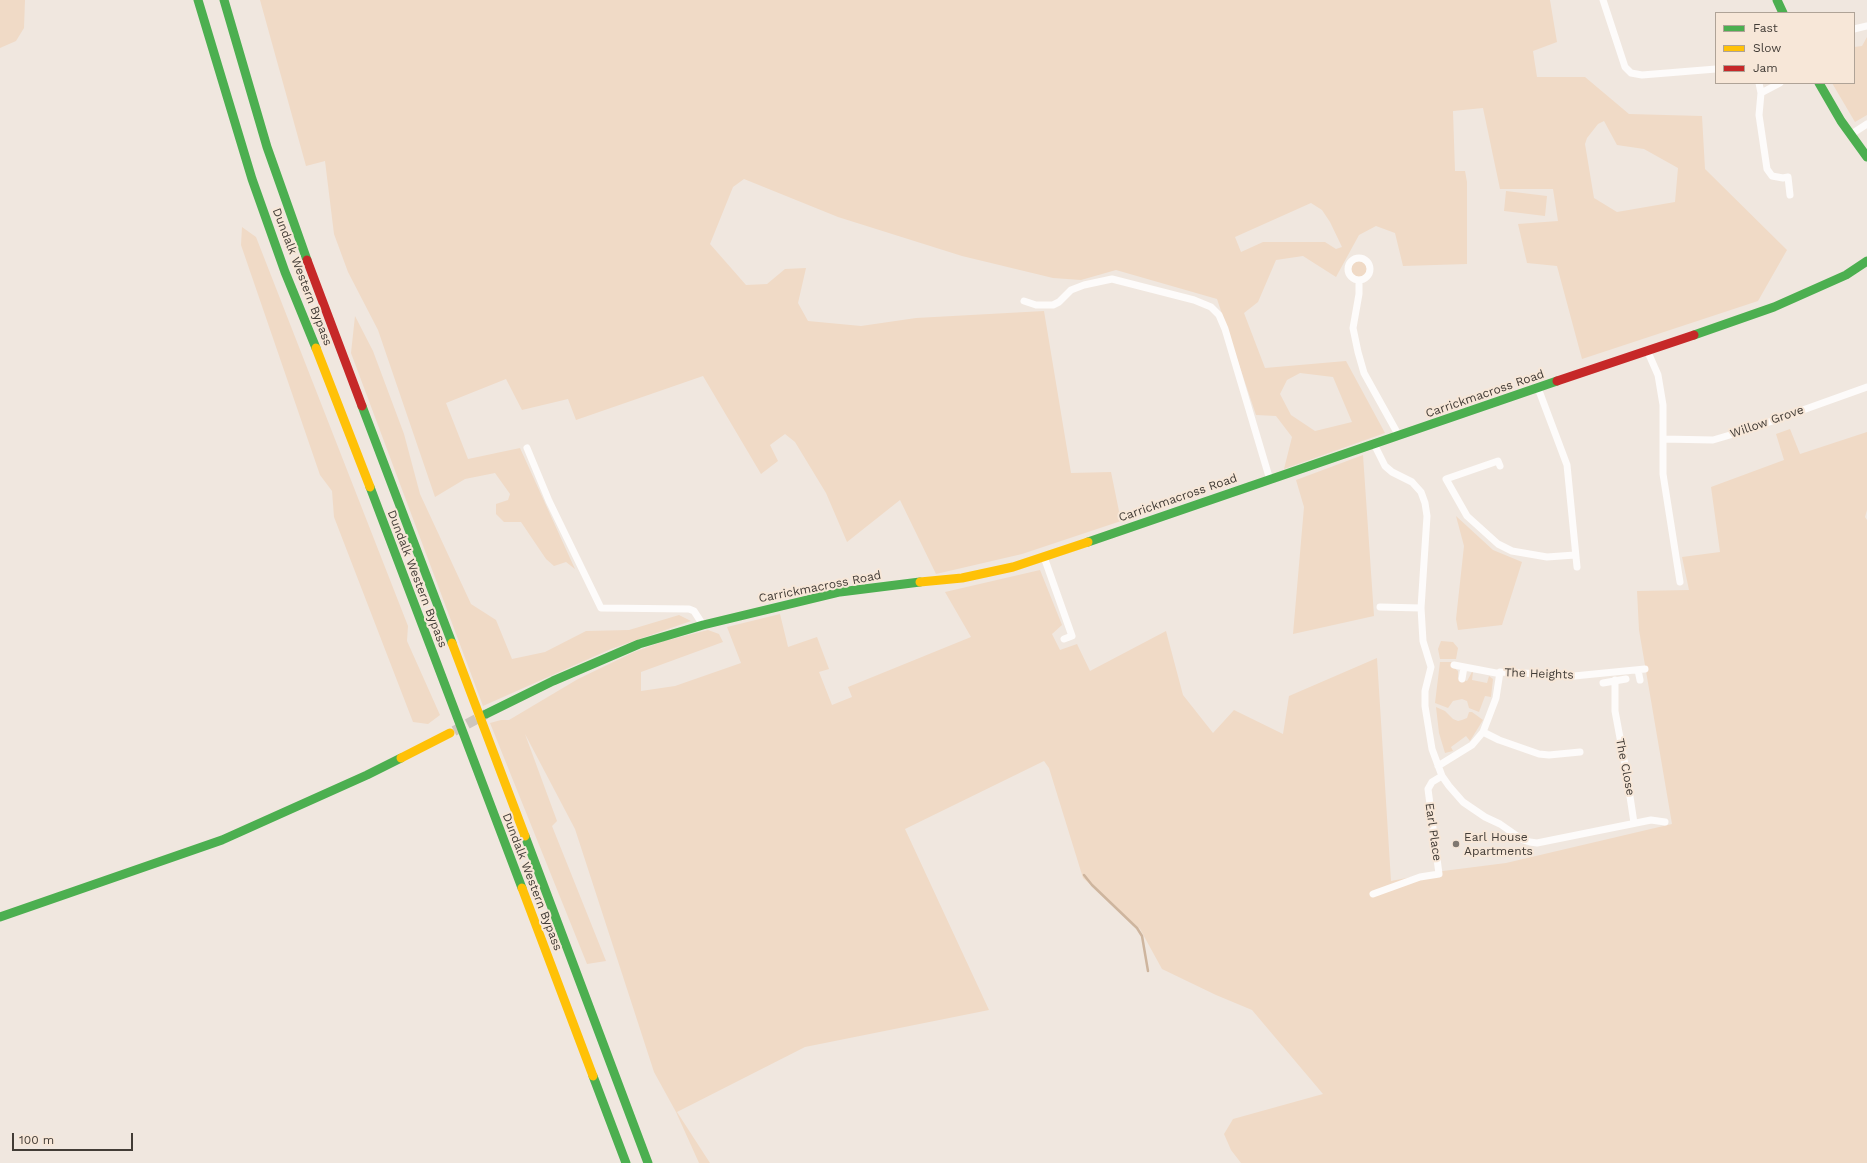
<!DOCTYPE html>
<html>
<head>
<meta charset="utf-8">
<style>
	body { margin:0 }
	#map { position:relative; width:1867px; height:1163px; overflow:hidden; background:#f0e7df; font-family:"Work Sans",sans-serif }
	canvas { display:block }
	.legend { position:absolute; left:1715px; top:12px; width:140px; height:72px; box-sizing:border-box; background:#f7e7d8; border:1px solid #afa397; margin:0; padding:5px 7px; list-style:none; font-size:12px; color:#423c36 }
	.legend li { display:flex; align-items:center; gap:8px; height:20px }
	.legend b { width:20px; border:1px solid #afa397 }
	.scale { position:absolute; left:12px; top:1133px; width:121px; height:18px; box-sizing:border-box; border:2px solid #423c36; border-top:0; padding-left:5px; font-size:12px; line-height:14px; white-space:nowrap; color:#423c36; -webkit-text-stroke:3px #f7e7d8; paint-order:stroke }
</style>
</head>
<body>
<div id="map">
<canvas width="1867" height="1163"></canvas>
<ul class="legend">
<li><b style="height:5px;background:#4caf50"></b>Fast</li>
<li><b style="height:5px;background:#ffc107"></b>Slow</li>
<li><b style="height:5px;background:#c62828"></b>Jam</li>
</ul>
<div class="scale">100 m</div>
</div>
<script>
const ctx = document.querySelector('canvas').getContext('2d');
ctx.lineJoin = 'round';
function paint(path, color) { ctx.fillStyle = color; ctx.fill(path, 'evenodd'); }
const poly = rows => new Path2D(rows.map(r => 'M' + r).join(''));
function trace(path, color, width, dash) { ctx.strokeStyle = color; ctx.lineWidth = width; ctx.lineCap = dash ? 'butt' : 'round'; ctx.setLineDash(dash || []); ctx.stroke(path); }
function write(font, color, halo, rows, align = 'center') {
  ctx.font = font + ' "Work Sans",sans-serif'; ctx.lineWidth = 4; ctx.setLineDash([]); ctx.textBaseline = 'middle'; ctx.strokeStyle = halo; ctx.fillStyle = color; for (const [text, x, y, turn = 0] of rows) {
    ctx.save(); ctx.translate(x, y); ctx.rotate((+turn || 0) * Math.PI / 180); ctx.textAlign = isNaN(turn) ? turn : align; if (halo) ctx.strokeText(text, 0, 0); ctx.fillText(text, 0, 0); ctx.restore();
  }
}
paint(poly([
	[0,0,25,0,24,28,16,41,0,48],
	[260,0,1550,0,1557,42,1533,51,1537,77,1585,77,1629,114,1702,116,1705,169,1787,250,1758,301,1582,359,1557,266,1527,263,1518,224,1558,221,1553,189,1500,189,1483,108,1453,111,1455,171,1465,171,1467,182,1467,264,1403,266,1395,233,1376,226,1359,235,1336,277,1303,256,1276,260,1258,302,1244,313,1265,368,1346,361,1385,433,1284,469,1292,437,1276,416,1256,415,1217,299,1116,270,1081,280,1053,278,962,256,838,217,744,179,733,187,710,244,746,285,767,284,785,269,806,268,798,303,808,321,861,326,916,318,1044,311,1071,473,1111,472,1121,521,1022,554,936,574,900,500,847,542,826,493,795,442,785,434,770,445,778,461,761,474,703,376,576,420,568,399,522,410,506,379,446,403,468,459,520,448,575,569,566,562,554,566,546,559,521,522,504,522,496,514,496,504,508,500,510,494,495,473,465,479,435,497,378,330,348,272,334,234,325,161,306,166],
	[1604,121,1617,145,1644,149,1678,168,1675,202,1617,212,1594,198,1585,144,1587,138,1598,124],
	[1311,203,1322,210,1330,222,1342,247,1336,249,1325,242,1263,242,1241,252,1235,237],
	[1300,373,1333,377,1352,422,1315,431,1291,415,1280,394,1287,380],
	[1867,37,1867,115,1855,122,1832,83,1854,83,1854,47,1862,46],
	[1506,191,1547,196,1545,216,1504,211],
	[242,227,256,237,408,626,407,641,440,715,428,724,413,722,334,517,332,491,320,475,241,245],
	'1351 269a8 8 0 1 1 16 0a8 8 0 1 1-16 0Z',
	[355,316,373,351,404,434,420,494,471,604,496,620,512,659,545,652,586,631,629,630,679,615,691,621,611,649,483,706,351,353],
	[1790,429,1800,454,1867,432,1867,510,1865,517,1867,520,1867,1163,1241,1163,1231,1150,1224,1134,1233,1119,1323,1094,1252,1010,1216,995,1162,969,1140,929,1083,878,1049,768,1044,761,905,829,989,1010,805,1047,677,1112,710,1163,699,1163,676,1112,654,1072,575,829,525,734,557,821,552,826,606,961,587,964,490,723,501,720,509,720,578,679,634,652,664,641,708,630,719,634,723,642,641,672,641,691,675,686,741,663,727,627,780,614,788,647,817,637,829,669,819,672,832,705,852,697,848,687,971,637,945,592,1040,570,1062,625,1052,634,1060,650,1077,644,1090,671,1166,631,1183,695,1213,733,1234,710,1283,734,1289,696,1377,658,1391,881,1443,871,1506,863,1672,824,1639,630,1637,591,1689,590,1682,557,1720,552,1711,487,1784,460,1776,434],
	[1363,455,1374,616,1293,634,1304,507,1296,480],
	[1456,516,1493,550,1522,562,1502,625,1458,630,1456,619,1464,546],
	[1441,641,1453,642,1458,648,1456,659,1440,659,1438,649],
	[1440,662,1454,662,1453,667,1458,671,1458,679,1467,681,1472,672,1473,672,1472,680,1487,683,1489,676,1493,679,1491,697,1485,696,1479,712,1469,708,1467,701,1462,699,1453,701,1448,708,1435,703],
	[1436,707,1445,711,1453,719,1458,721,1462,720,1467,718,1469,712,1472,712,1483,720,1470,741,1466,736,1451,747,1453,751,1445,753,1439,733]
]), '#f0dac6');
trace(poly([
	[1084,875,1092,885,1137,928,1142,936,1148,971]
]), '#ceb59e', 2.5);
trace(poly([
	[454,731,486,714]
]), '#cdc5bd', 10, [10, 5]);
trace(poly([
	[1603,0,1625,67,1631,73,1642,75,1716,69],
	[1854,29,1867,26],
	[1759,83,1761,93,1780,83],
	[1761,93,1759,115,1767,169,1772,176,1783,178,1788,177,1790,195],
	[1850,135,1867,124],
	'1348 269a11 11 0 1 1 22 0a11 11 0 1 1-22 0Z',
	[1359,280,1359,294,1353,328,1358,352,1364,373,1399,436],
	[1024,301,1036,305,1053,305,1059,302,1071,290,1084,285,1112,279,1194,300,1211,307,1219,315,1225,329,1270,480],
	[1647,350,1658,375,1663,405,1663,474,1680,582],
	[1538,388,1567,465,1577,567],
	[1663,439,1713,440,1747,430,1867,387],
	[1374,444,1385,466,1392,472,1412,482,1421,492,1425,503,1427,516,1421,608,1423,641,1431,667,1425,691,1425,706,1432,749,1442,776,1449,786,1463,802,1485,817,1500,824,1523,840,1530,842,1537,843,1651,820,1665,822],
	[527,448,549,501,601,608,689,609,694,611,703,625],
	[1500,466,1498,461,1446,479,1467,516,1498,544,1512,551,1547,557,1575,555],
	[1044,557,1072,636,1064,639],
	[1380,607,1421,608],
	[1454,665,1496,673,1506,672,1574,676,1645,669],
	[1638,670,1640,680],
	[1462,679,1464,667],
	[1615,680,1615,711,1626,770,1634,823],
	[1603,683,1626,679],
	[1483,732,1499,740,1539,754,1549,755,1580,752],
	[1438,766,1472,745,1483,732,1496,698,1500,672],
	[1373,894,1420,877,1439,874,1428,789,1432,782,1442,776]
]), '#fdfbfa', 7);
trace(poly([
	[198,0,252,179,285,272,316,348],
	[224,0,267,147,307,260],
	[1777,0,1783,13],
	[1819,83,1841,121,1867,157],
	[1694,335,1774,307,1846,275,1867,261],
	[362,406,452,643],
	[370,487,522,888],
	[1088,542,1557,381],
	[486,714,553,681,639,644,703,625,840,592,920,582],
	[525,836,648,1163],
	[0,917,222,840,367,775,401,758],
	[593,1076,626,1163]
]), '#4caf50', 9);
trace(poly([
	[316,348,370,487],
	[920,582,962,578,1013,567,1088,542],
	[452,643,525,836],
	[401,758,450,733],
	[522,888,593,1076]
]), '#ffc107', 9);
trace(poly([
	[307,260,362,406],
	[1557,381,1694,335]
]), '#c62828', 9);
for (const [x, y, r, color] of [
	[1456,844,4,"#7f7871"]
]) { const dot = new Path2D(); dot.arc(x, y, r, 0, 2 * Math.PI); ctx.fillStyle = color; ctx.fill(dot); trace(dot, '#f7e7d8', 1.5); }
write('12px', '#423c36', '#f7e7d8', [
	["Dundalk Western Bypass",302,277,69],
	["Carrickmacross Road",1485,394,-19],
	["Willow Grove",1767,422,-19],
	["Carrickmacross Road",1178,498,-19],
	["Dundalk Western Bypass",417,579,69],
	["Carrickmacross Road",820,587,-11],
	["The Heights",1539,674,2],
	["The Close",1625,767,79],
	["Earl Place",1433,832,82],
	["Dundalk Western Bypass",532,882,69]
]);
write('12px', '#423c36', '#f7e7d8', [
	["Earl House",1464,837],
	["Apartments",1464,851]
], 'left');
</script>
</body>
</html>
